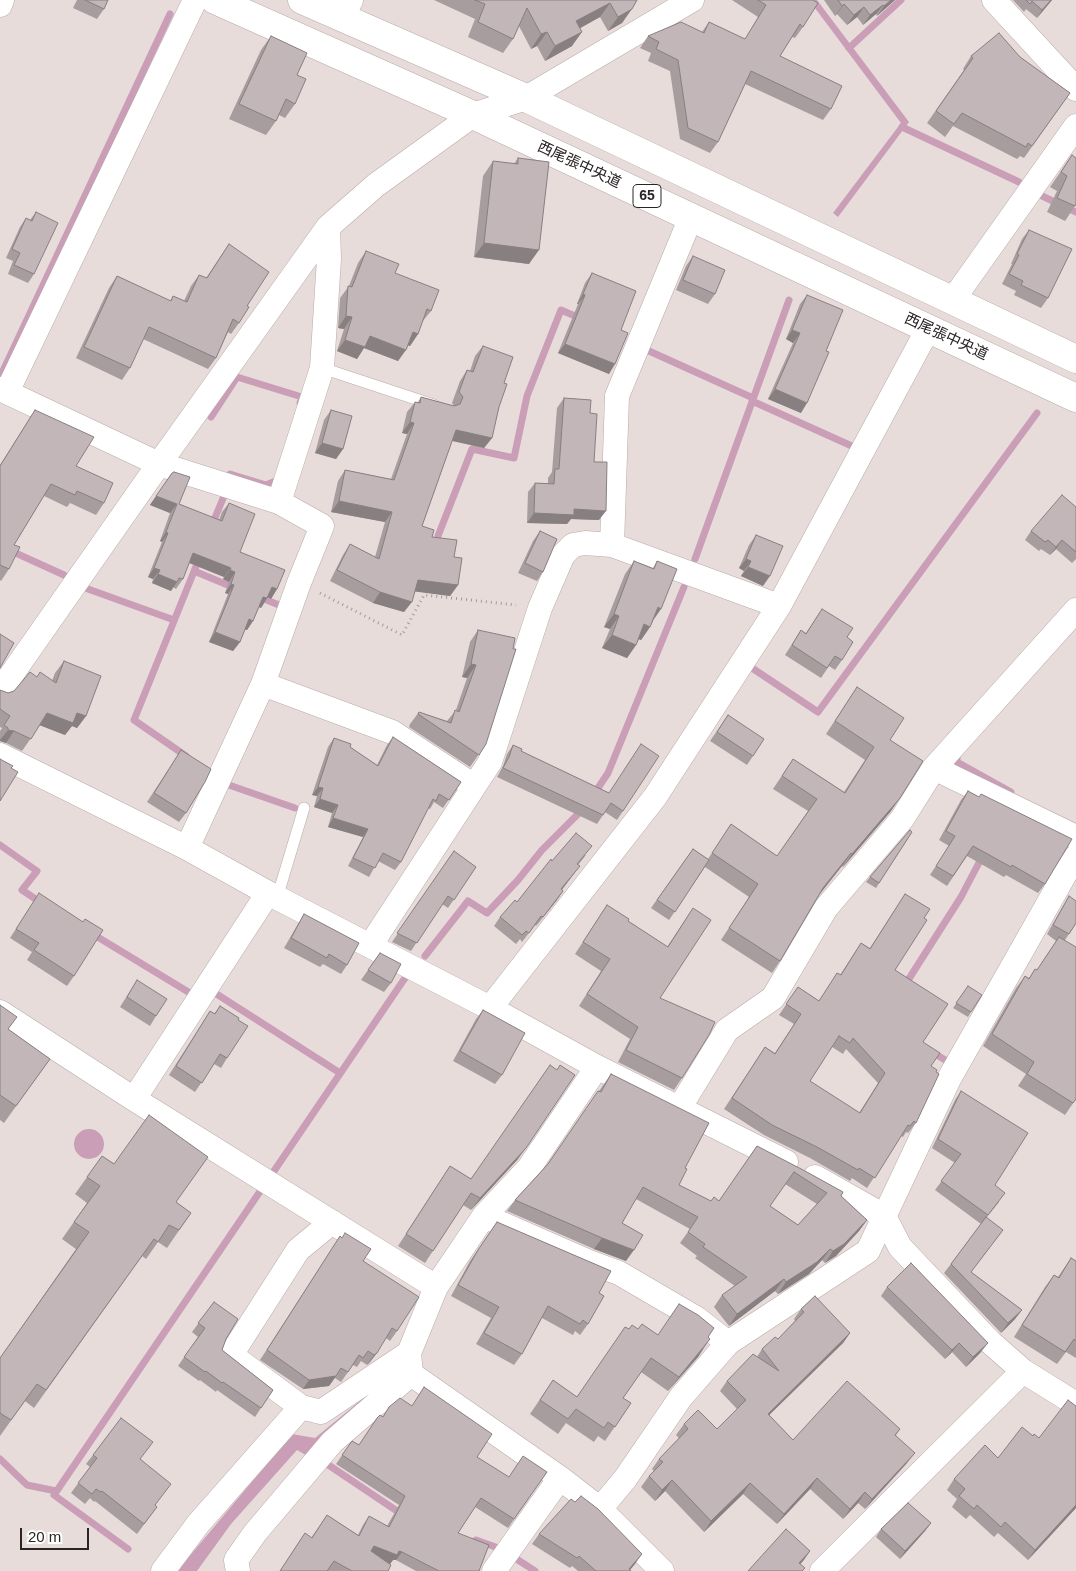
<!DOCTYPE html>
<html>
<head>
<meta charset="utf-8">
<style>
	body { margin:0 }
	#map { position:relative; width:1076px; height:1571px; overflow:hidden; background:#e8dcda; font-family:Arial,sans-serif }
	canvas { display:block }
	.scale { position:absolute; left:20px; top:1528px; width:69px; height:22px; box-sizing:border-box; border:2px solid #292524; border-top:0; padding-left:6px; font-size:15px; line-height:18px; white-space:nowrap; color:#292524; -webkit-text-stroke:4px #fff; paint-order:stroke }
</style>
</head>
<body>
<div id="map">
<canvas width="1076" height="1571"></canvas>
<div class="scale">20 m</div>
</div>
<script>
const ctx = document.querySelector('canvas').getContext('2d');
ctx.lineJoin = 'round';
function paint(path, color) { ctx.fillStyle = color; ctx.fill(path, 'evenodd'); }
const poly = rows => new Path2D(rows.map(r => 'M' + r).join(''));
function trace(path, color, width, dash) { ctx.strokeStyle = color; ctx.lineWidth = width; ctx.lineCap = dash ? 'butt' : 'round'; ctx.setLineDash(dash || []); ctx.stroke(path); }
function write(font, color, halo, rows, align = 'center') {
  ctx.font = font + ' Arial,"Noto Sans JP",sans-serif'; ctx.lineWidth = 5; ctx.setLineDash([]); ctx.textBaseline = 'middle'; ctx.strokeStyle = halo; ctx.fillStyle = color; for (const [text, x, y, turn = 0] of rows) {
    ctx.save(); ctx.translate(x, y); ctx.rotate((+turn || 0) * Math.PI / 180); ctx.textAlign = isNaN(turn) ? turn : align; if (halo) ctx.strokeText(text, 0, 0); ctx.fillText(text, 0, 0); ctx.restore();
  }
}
paint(poly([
	[809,0,817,0,909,122,838,217,833,213,901,123],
	'74 1144a15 15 0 1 1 30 0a15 15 0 1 1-30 0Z',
	[394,1373,311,1458,297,1450,231,1524,197,1571,177,1571,292,1434,315,1438]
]), '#c99eb6');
trace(poly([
	[849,48,901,0],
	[902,127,1019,182],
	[1040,195,1076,212],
	[649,351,753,398],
	[1,375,170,14],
	[752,401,854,447],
	[211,417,237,377,302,397,300,403],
	[230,474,266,485,278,480,279,476],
	[212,525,224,496],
	[438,536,472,449,514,458,527,396,561,310,582,319],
	[0,546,64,575],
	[695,559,789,300],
	[194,571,235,588],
	[88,589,174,620],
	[259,597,279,605],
	[752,668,818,712,1037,413],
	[957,754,957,762,1011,792,1010,795],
	[186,756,134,720,199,559],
	[226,784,295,808],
	[594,794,608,773,684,587],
	[0,845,37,871,22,890,43,904],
	[91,933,190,993],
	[425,956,468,901,487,913,518,880,542,850,583,809],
	[905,985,961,897,983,855],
	[215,993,340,1073],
	[930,1051,947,1061],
	[274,1171,405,978],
	[0,1459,27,1485,56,1491],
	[324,1462,397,1511,403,1513],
	[476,1540,501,1549,535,1571],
	[128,1549,54,1495,261,1190]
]), '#c99eb6', 7);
const lane = poly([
	[322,368,434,405],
	[277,898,304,808]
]);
const street = poly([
	[994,0,1076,89],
	[0,5,2,0],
	[342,19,351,0],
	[952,301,1076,126],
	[0,389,159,464,279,502,322,526,299,583,263,684,187,848],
	[7,392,195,0],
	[279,502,322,368,329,259,328,227],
	[612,545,617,396,691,217],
	[263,684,392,732,474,786],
	[0,691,159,464,328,227,376,185,473,115,526,98,692,0],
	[0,755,187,848,268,893,490,1008,597,1067,786,1162],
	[934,768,1076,837],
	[370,946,490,762,540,608,563,555,573,545,585,543,612,545,779,606],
	[490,1008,655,797,779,606,928,329],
	[0,1012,134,1099,436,1287,409,1353,411,1374,560,1478,600,1509,662,1571],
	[134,1099,268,893],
	[680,1107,727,1030,773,998,826,908,902,819,934,768,1076,610],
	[815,1177,884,1216,900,1247,990,1342,1023,1371,1076,1404],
	[484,1216,589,1262,619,1273,696,1318,728,1343],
	[436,1287,484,1216,529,1168,597,1067],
	[301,1407,231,1355,298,1250,332,1222],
	[600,1509,625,1479,681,1397,728,1343,868,1251,950,1077,1065,874,1076,857],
	[163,1571,198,1524,301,1407,321,1412,409,1353],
	[238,1571,236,1560,255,1533,332,1442,411,1374],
	[494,1571,560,1478],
	[822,1571,1023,1371]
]);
const primary = poly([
	[215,0,473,115,1076,398],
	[302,0,526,98,1076,359]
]);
trace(lane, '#b7abaa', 12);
trace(street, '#b7abaa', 25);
trace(primary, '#b7abaa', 29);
trace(poly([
	[320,593,402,635,424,595,516,605]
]), '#a49a99', 3, [1, 4]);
trace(lane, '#fff', 11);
trace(street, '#fff', 24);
trace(primary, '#fff', 28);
paint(poly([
	[77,0,108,0,104,9,97,19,73,8],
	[434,0,637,0,622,23,608,31,600,17,580,28,572,46,545,61,537,46,531,49,519,26,513,39,503,53,468,37,475,19],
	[732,0,813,0,803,27,795,38,792,37,780,56,831,109,823,120,745,84,718,142,710,153,680,139,670,71,648,61,651,53,640,48,648,36,702,32,709,22,745,39,758,17],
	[824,0,895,0,877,16,876,14,863,25,857,17,847,25,837,14,835,16],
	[1013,0,1052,0,1037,18,1026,9,1024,12],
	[271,36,295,104,285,118,279,115,276,121,266,135,229,119,261,50],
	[971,56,1020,57,1070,93,1024,158,1020,156,1017,159,953,126,945,137,927,123,964,70,963,69],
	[1072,155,1075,206,1065,221,1047,212,1057,191,1050,187],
	[518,158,529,264,474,257,483,176,493,161,514,164],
	[36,212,34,274,28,283,8,274,13,261,6,258,20,227,26,218,30,220],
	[1029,230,1048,298,1041,308,1014,295,1016,291,1002,284,1012,264,1011,264,1022,239],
	[229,244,247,306,239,323,231,334,228,332,216,358,208,369,143,339,130,368,122,380,76,358,109,288,117,276,170,301,173,296,184,301,191,286,199,275,206,278],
	[366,251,395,273,431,311,422,322,418,334,410,346,408,345,398,361,364,348,357,359,337,351,344,329,338,328,340,298,349,286,358,263],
	[693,256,715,294,708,304,676,290,686,266],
	[592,273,621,330,609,374,558,353,578,304,577,304,585,283],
	[807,295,801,413,768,399,793,343,786,339,800,304],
	[483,346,504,383,492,438,484,448,452,441,422,526,454,557,458,585,450,596,415,591,404,612,373,603,330,581,343,555,350,544,375,557,385,522,331,512,338,481,345,470,391,479,407,434,402,433,407,412,415,402,418,402,421,397,454,406,452,403,460,381,467,370,470,371,475,356],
	[564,398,590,413,599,520,571,519,567,524,527,523,528,492,535,483,548,483,548,478,552,472,557,408],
	[35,410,104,503,96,515,70,503,67,507,44,496,14,545,9,569,1,581,0,580,0,465],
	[331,410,343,449,336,459,315,453,324,420],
	[172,473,179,504,219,520,222,512,229,503,240,552,277,589,271,599,268,597,261,608,259,607,253,621,247,630,245,629,240,642,233,651,209,642,228,594,225,593,229,582,223,579,224,577,189,563,183,579,176,589,173,587,171,591,152,583,153,579,148,577,162,542,160,541,170,513,150,505],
	[1076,507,1076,559,1072,563,1056,549,1050,555,1041,549,1039,551,1025,540,1031,531],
	[540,531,543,572,537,581,518,573,533,541],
	[756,535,763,586,741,576,744,571,739,568,749,545],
	[634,561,653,568,657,561,653,621,650,627,641,640,639,639,636,645,627,658,602,648,610,629,604,627,625,574],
	[822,609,847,637,842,660,835,670,829,666,821,678,785,655,801,630,806,633],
	[478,630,486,744,470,767,409,727,410,724,419,712,447,721,456,710,467,678,462,677,470,642],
	[64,661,86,716,77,728,72,726,65,735,40,725,22,751,6,743,0,741,0,731,2,728,0,727,0,690,8,693,14,691,37,677,52,681,55,673],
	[857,687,890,740,891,811,843,867,842,866,820,894,780,961,772,973,721,940,749,897,705,867,669,920,651,908,693,849,708,859,731,824,777,856,808,811,773,789,793,759,844,792,865,760,826,734],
	[728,715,753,756,747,765,710,741],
	[393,737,461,782,443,808,434,802,430,809,428,808,401,862,395,870,378,861,369,877,348,866,363,837,328,827,332,813,314,807,317,796,312,795,328,747,334,738,350,747,377,765,387,745],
	[513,745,521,751,609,793,623,811,617,820,605,812,597,824,497,777,503,766,507,754],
	[181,750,186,813,179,822,147,802],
	[968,791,1045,884,1038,893,1006,875,1004,877,967,856,947,886,930,875,949,846,939,840,961,800],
	[912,832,876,888,866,882,870,877],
	[454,851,476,867,448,908,442,904,411,951,392,942],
	[586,855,578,865,573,875,562,890,563,891,557,900,536,926,535,925,522,942,520,939,516,944,494,926,500,917,517,902,552,861],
	[39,893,74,976,67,986,27,960,32,952,10,938],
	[905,894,924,918,895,970,931,1066,916,1123,908,1133,906,1132,903,1137,901,1136,867,1188,852,1178,850,1181,810,1158,764,1135,724,1109,765,1047,775,1053,794,1024,779,1015,798,987,819,1001,837,973,840,975,861,943,870,948],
	[832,1047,843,1054,846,1049,878,1083,859,1113,810,1081],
	[1069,896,1076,923,1065,940,1076,1099,1065,1115,1018,1086,1026,1074,983,1046,1016,988,1025,976,1029,978,1035,969,1037,970,1056,941,1047,934,1063,906],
	[607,905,628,921,667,947,693,908,660,998,682,1078,674,1090,618,1062,630,1039,579,1006,601,971,575,954],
	[304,914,347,965,341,974,323,964,320,967,284,948,298,924],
	[380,953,391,983,384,992,361,980],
	[137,980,156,1016,150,1026,120,1007],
	[968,986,971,1012,968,1017,953,1008],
	[0,1005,8,1029,50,1059,4,1123,0,1120],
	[220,1006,238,1020,227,1058,221,1068,214,1064,195,1092,169,1075,210,1011,214,1014],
	[483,1010,502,1075,495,1084,453,1061,476,1019],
	[611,1074,685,1168,679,1185,711,1201,719,1201,757,1146,841,1196,867,1220,859,1231,836,1256,825,1263,822,1260,809,1274,778,1294,775,1291,729,1326,714,1307,722,1295,735,1286,695,1258,697,1256,680,1243,690,1229,636,1199,622,1223,626,1261,594,1249,507,1211,515,1200,547,1165,599,1091],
	[785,1184,817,1204,798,1225,770,1206],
	[961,1091,995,1185,999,1202,987,1217,996,1239,971,1272,1022,1310,1015,1319,1001,1333,944,1273,981,1224,935,1190,955,1163,932,1148,955,1100],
	[102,1156,176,1202,191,1213,167,1248,158,1242,146,1259,142,1256,34,1408,25,1401,0,1436,0,1358,76,1249,62,1239,87,1203,75,1194],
	[518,1159,471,1210,463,1205,425,1263,398,1246,450,1166,471,1179],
	[497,1222,599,1293,588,1324,580,1335,575,1331,573,1335,542,1318,522,1354,514,1365,476,1344,491,1318,451,1296,470,1261],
	[340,1236,363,1261,397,1331,390,1341,386,1338,370,1362,367,1365,361,1361,357,1367,353,1365,341,1382,335,1378,329,1386,303,1389,260,1360],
	[1071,1258,1076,1261,1076,1358,1066,1352,1057,1364,1014,1337,1045,1287,1054,1275,1058,1277],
	[887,1287,981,1352,966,1367,952,1352,945,1359,881,1296],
	[214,1302,226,1339,222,1350,273,1390,255,1417,217,1390,216,1392,200,1380,199,1381,178,1366,198,1337,192,1332],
	[801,1309,850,1333,843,1343,769,1415,793,1440,900,1429,896,1435,907,1463,865,1509,858,1503,843,1519,810,1489,777,1524,743,1494,704,1532,665,1491,655,1501,641,1487,649,1476,654,1471,652,1469,659,1459,679,1438,676,1435,684,1424,717,1429,737,1409,720,1391,727,1381,757,1357,762,1349,778,1339,795,1321,794,1319],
	[629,1329,638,1329,658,1335,708,1337,698,1357,668,1391,641,1372,623,1398,631,1403,605,1441,598,1436,594,1442,566,1423,558,1434,530,1414,553,1380,577,1397],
	[1076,1406,1076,1508,1028,1560,998,1533,994,1537,970,1515,966,1519,952,1507,957,1499,947,1490,954,1479,998,1458,1033,1436,1039,1438],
	[389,1407,477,1457,508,1477,547,1472,508,1528,475,1507,458,1533,479,1571,416,1571,396,1560,393,1560,390,1564,387,1562,388,1571,280,1571,305,1533,311,1538,327,1515,358,1535,363,1525,369,1516,387,1526,399,1505,336,1464,352,1441,359,1445,377,1418,383,1417],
	[93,1455,141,1459,155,1505,157,1507,137,1534,95,1501,94,1502,90,1498,85,1504,71,1493,90,1467,86,1464],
	[931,1523,925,1531,900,1559,876,1537,881,1529],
	[539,1534,635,1564,630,1570,631,1571,578,1571,572,1566,570,1568,532,1544]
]), '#a79d9e');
paint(poly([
	[891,0,895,0,877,16,884,6],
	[1051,0,1052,0,1037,18,1042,10],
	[610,3,600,17,566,36,576,21],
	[844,4,837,14,835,16,842,6],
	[883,5,876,14,863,25,870,15],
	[864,7,857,17,847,25,854,15],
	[632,9,622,23,608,31,618,17],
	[547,32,537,46,531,49,541,34],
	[582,32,572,46,545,61,555,46],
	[484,243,539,250,529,264,474,257],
	[583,294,585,295,578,304,577,304],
	[346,316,352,317,344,329,338,328],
	[792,330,800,333,793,343,786,339],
	[413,332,418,334,410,346,404,344],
	[370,336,406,350,398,361,364,348,357,359,337,351,345,340],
	[565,344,615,364,609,374,558,353],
	[775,389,807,403,801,413,768,399],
	[410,422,414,423,407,434,402,433],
	[456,430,492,438,484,448,449,440],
	[322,443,343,449,336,459,315,453],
	[156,496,177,504,170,513,150,505],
	[339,501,392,512,385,522,331,512],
	[574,509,606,511,599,520,571,519,567,524,527,523,534,513],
	[166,532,168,533,162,542,160,541],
	[1062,540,1056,549,1050,555,1056,547],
	[193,553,231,568,224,577,187,562],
	[746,559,751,561,744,571,739,568],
	[748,567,770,576,763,586,741,576],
	[154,568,160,570,153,579,148,577],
	[230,570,235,572,229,582,223,579],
	[158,574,177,582,171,591,152,583],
	[418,580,458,585,450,596,411,591],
	[231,584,234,585,228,594,225,593],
	[272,587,277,589,271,599,266,596],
	[380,592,412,602,404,612,373,603],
	[263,597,267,598,261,608,257,606],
	[658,607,661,609,652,622],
	[614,614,619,616,610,629,604,627],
	[249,619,253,621,247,630,242,629],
	[644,624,650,627,641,640,635,638],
	[215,632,240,642,233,651,209,642],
	[612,635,636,645,627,658,602,648],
	[471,664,476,665,467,678,462,677],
	[47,713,77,713,86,716,77,728,72,726,65,735,39,725],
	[8,730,14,731,6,743,0,741,0,740],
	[318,787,323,788,317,796,312,795],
	[900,798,891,811,843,867,852,854],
	[320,799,338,805,332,813,314,807],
	[333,818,368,829,363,837,328,827],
	[851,853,842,866,814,901,823,888],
	[580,866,573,875,555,898,561,889],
	[563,891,557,900,536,926,543,917],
	[526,1148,518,1159,471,1210,480,1198],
	[867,1220,859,1231,836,1256,825,1263,833,1251],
	[602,1238,634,1250,626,1261,594,1249],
	[830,1249,822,1260,809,1274,778,1294,786,1282],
	[784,1279,775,1291,729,1326,737,1314],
	[1022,1310,1015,1319,1001,1333,1008,1323],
	[850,1333,843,1343,760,1424,768,1414],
	[708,1342,698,1357,668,1391,679,1377],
	[959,1343,952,1352,945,1359,952,1350],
	[988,1343,981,1352,966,1367,973,1357],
	[377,1353,370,1362,367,1365,374,1355],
	[336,1376,329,1386,303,1389,309,1380],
	[915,1453,907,1463,865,1509,872,1499],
	[817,1478,810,1489,777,1524,784,1514],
	[672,1480,665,1491,655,1501,662,1490],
	[750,1483,743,1494,704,1532,711,1521],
	[865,1492,858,1503,843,1519,850,1509],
	[1076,1505,1076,1508,1028,1560,1035,1550],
	[931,1523,925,1531,900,1559,905,1551],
	[374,1546,399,1551,402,1552,396,1560,393,1560,390,1564,367,1555],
	[810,1551,804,1560,794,1571,799,1563],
	[642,1554,635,1564,629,1571,627,1571]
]), '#887f81');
const building = poly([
	[85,0,108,0,104,9,85,0],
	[475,0,637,0,632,9,618,17,610,3,576,21,582,32,555,46,547,32,541,34,527,8,513,39,478,22,485,4,475,0],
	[758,0,813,0,818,3,803,27,800,24,780,56,842,86,831,109,751,71,718,142,688,128,678,60,656,49,659,42,648,36,681,22,704,33,709,22,745,39,766,5,758,0],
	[838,0,891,0,884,6,883,5,870,15,864,7,854,15,844,4,842,6,838,0],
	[1026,0,1051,0,1042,10,1032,1,1030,4,1026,0],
	[999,33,1020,57,1070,93,1032,146,1028,143,1026,147,962,113,954,124,936,111,973,58,971,56,999,33],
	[271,36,307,53,297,75,306,79,295,104,286,99,276,121,239,104,271,36],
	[1072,155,1076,158,1076,204,1075,206,1057,198,1067,176,1061,172,1072,155],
	[518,158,549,162,539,250,484,243,493,161,518,164,518,158],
	[36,212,58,223,34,274,14,265,20,253,12,249,26,218,32,221,36,212],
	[1029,230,1072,249,1048,298,1021,285,1023,281,1009,274,1019,255,1017,254,1029,230],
	[229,244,269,272,247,306,249,307,239,323,233,319,216,358,149,327,130,368,84,347,117,276,171,301,173,296,187,302,199,275,207,278,229,244],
	[366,251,399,264,395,273,439,290,431,311,427,309,418,334,413,332,406,350,370,336,365,347,345,340,352,317,346,316,348,286,352,287,366,251],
	[693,256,725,270,715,294,683,280,693,256],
	[592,273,636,291,621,330,628,333,615,364,565,344,585,295,583,294,592,273],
	[807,295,843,310,826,351,829,352,807,403,775,389,800,333,792,330,807,295],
	[483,346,513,357,504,383,507,384,499,407,492,438,456,430,422,526,434,530,432,537,457,540,454,557,462,558,458,585,418,580,412,602,380,592,337,570,350,544,379,559,392,512,339,501,345,470,394,480,414,423,410,422,415,402,420,403,421,397,454,406,460,404,463,397,459,392,467,370,473,372,483,346],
	[564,398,591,400,590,413,597,414,594,462,607,462,606,511,574,509,574,515,534,513,535,483,554,484,555,469,559,469,564,398],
	[35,410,94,437,76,466,113,483,104,503,77,491,75,495,51,484,14,545,20,547,9,569,0,565,0,466,35,410],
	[331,410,352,416,343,449,322,443,331,410],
	[174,472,190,477,179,504,222,521,229,503,255,514,240,552,285,570,277,589,272,587,267,598,263,597,253,621,249,619,240,642,215,632,234,585,231,584,235,572,230,570,231,568,193,553,183,579,179,578,177,582,158,574,160,570,154,568,168,533,166,532,177,504,156,496,172,473,174,472],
	[1062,495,1076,507,1076,552,1062,540,1056,547,1048,540,1045,542,1031,531,1062,495],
	[540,531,557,539,543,572,525,563,540,531],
	[756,535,783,546,770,576,748,567,751,561,746,559,756,535],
	[634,561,654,569,657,561,677,569,661,609,658,607,650,627,644,624,636,645,612,635,619,616,614,614,634,561],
	[822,609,853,628,847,637,853,642,842,660,835,656,827,668,792,645,801,630,806,634,822,609],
	[478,630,515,638,513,649,516,649,486,744,479,755,418,714,419,712,451,723,455,710,459,712,476,665,471,664,478,630],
	[0,634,14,643,0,668,0,634],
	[64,661,101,676,86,716,77,713,73,723,47,713,31,739,14,731,8,730,8,728,4,725,10,716,0,709,0,690,8,693,14,691,30,672,37,677,40,672,56,683,64,661],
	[857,687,904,718,890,740,923,761,900,798,852,854,851,853,823,888,780,961,729,928,758,884,712,853,731,824,777,856,817,799,782,776,793,759,845,793,874,747,835,721,857,687],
	[728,715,764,739,753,756,717,732,728,715],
	[393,737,461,782,449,800,439,794,436,801,433,799,401,862,383,853,375,868,353,858,368,829,333,818,338,805,320,799,323,788,318,787,334,738,351,744,350,747,378,766,393,737],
	[641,744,659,756,623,811,611,803,603,815,503,768,509,757,513,745,522,749,521,751,609,793,641,744],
	[181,750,211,769,205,782,186,813,154,793,181,750],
	[0,759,13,766,11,768,18,772,0,801,0,759],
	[968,791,979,797,981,794,1072,839,1045,884,1012,865,1011,867,973,846,953,876,936,866,955,836,946,831,968,791],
	[910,830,912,832,879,883,870,877,910,830],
	[576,833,592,846,577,864,580,866,561,889,563,891,543,917,541,916,529,933,526,931,522,935,500,917,515,900,517,902,551,859,552,861,576,833],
	[693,849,709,860,675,912,657,900,693,849],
	[454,851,476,867,454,900,448,896,417,943,397,933,454,851],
	[39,893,83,922,85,919,103,930,74,976,34,950,39,943,16,929,39,893],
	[905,894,930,909,924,918,927,920,895,970,948,1004,923,1042,940,1053,931,1066,937,1070,936,1072,939,1074,916,1123,914,1121,910,1126,908,1125,875,1178,859,1168,858,1170,817,1147,772,1125,732,1098,765,1047,775,1054,801,1014,786,1004,798,987,819,1001,837,973,841,975,861,943,870,949,905,894],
	[839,1036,850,1043,853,1038,885,1073,860,1113,810,1081,839,1036],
	[1069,896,1076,901,1076,923,1069,934,1053,925,1069,896],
	[607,905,629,919,628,921,668,947,693,908,711,920,660,998,715,1022,709,1035,682,1078,626,1050,638,1027,587,994,610,959,583,942,607,905],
	[304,914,359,943,347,965,329,954,327,958,291,938,304,914],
	[1059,937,1076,947,1076,1099,1073,1103,1027,1074,1034,1062,992,1034,1025,976,1029,979,1035,969,1037,970,1059,937],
	[380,953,401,964,391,983,368,970,380,953],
	[137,980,167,999,156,1016,127,997,137,980],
	[968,986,982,995,971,1012,956,1003,968,986],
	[0,1005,17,1017,8,1029,50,1059,16,1106,0,1095,0,1005],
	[220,1006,239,1018,238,1020,248,1026,227,1058,220,1054,202,1083,176,1066,210,1011,215,1014,220,1006],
	[483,1010,525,1033,502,1075,460,1051,483,1010],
	[550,1065,557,1070,560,1065,575,1075,526,1148,480,1198,471,1193,433,1251,406,1234,450,1166,471,1179,550,1065],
	[611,1074,709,1123,685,1168,687,1169,679,1185,711,1201,714,1197,719,1201,757,1146,805,1171,843,1192,841,1196,867,1220,844,1244,833,1251,830,1249,817,1262,786,1282,784,1279,737,1314,722,1295,747,1277,703,1247,705,1244,688,1232,698,1217,643,1187,622,1223,643,1235,634,1250,602,1238,515,1200,548,1164,598,1091,601,1092,611,1074],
	[794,1172,827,1193,798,1225,770,1206,794,1172],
	[961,1091,1028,1133,995,1185,1005,1193,988,1215,941,1181,961,1154,938,1139,961,1091],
	[149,1115,208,1157,176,1202,191,1213,179,1230,169,1225,158,1242,154,1239,46,1390,37,1384,11,1420,0,1413,0,1358,89,1232,74,1222,100,1186,87,1177,102,1156,114,1164,149,1115],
	[986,1217,1003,1230,971,1272,1022,1310,1008,1323,951,1264,986,1217],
	[497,1222,611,1271,599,1293,604,1296,588,1324,583,1320,580,1324,548,1306,522,1354,484,1333,499,1307,458,1285,478,1250,497,1222],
	[345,1233,371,1249,363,1261,419,1297,397,1331,392,1328,377,1353,374,1355,368,1351,363,1358,359,1355,348,1372,341,1368,336,1376,309,1380,267,1350,340,1236,342,1238,345,1233],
	[1071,1258,1076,1261,1076,1341,1074,1339,1065,1352,1022,1325,1054,1275,1059,1278,1071,1258],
	[911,1263,988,1343,973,1357,959,1343,952,1350,887,1287,911,1263],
	[815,1296,850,1333,768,1414,793,1440,847,1381,900,1429,895,1435,915,1453,872,1499,865,1492,850,1509,817,1478,784,1514,750,1483,711,1521,672,1480,662,1490,649,1476,663,1462,659,1459,688,1429,684,1424,698,1410,717,1429,746,1400,727,1381,753,1354,779,1371,762,1349,775,1337,778,1339,804,1312,801,1309,815,1296],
	[214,1302,238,1319,226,1339,222,1350,273,1390,261,1408,223,1382,222,1383,206,1371,205,1372,184,1357,205,1328,198,1323,214,1302],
	[679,1304,698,1315,714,1328,708,1337,710,1339,679,1377,651,1358,623,1398,631,1403,615,1427,608,1422,604,1428,576,1409,568,1419,540,1400,553,1380,577,1397,625,1327,629,1329,632,1325,638,1329,642,1324,658,1335,679,1304],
	[424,1387,492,1434,477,1457,509,1477,523,1456,547,1472,514,1519,481,1498,458,1533,489,1545,479,1571,439,1571,402,1552,399,1551,397,1555,374,1546,371,1551,391,1565,388,1571,352,1571,334,1561,327,1571,280,1571,305,1533,312,1538,327,1515,359,1536,369,1516,389,1527,405,1496,342,1455,352,1441,359,1445,377,1418,380,1415,383,1417,389,1407,400,1398,412,1406,424,1387],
	[1068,1400,1076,1406,1076,1505,1035,1550,1005,1522,1001,1527,977,1505,974,1509,959,1496,965,1489,954,1479,985,1445,998,1458,1022,1427,1033,1436,1034,1434,1039,1438,1068,1400],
	[121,1418,153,1442,140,1459,171,1484,155,1505,157,1507,144,1524,102,1491,101,1492,96,1489,92,1494,78,1483,97,1458,93,1455,121,1418],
	[581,1496,598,1509,642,1554,629,1569,631,1571,596,1571,579,1556,577,1558,539,1534,571,1499,575,1502,581,1496],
	[908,1503,931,1523,905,1551,881,1529,908,1503],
	[786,1529,810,1551,799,1563,805,1568,802,1571,748,1571,786,1529]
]);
paint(building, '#c2b6b8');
trace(building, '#887f81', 1);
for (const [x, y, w] of [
	[647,196,28]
]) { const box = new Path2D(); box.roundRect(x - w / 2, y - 11.5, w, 23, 4); ctx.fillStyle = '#fff'; ctx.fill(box); trace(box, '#292524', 1); }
write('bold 14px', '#292524', null, [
	["65",647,196]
]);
write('15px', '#292524', '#fff', [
	["西尾張中央道",579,165,25],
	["西尾張中央道",946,337,25]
]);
</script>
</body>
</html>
